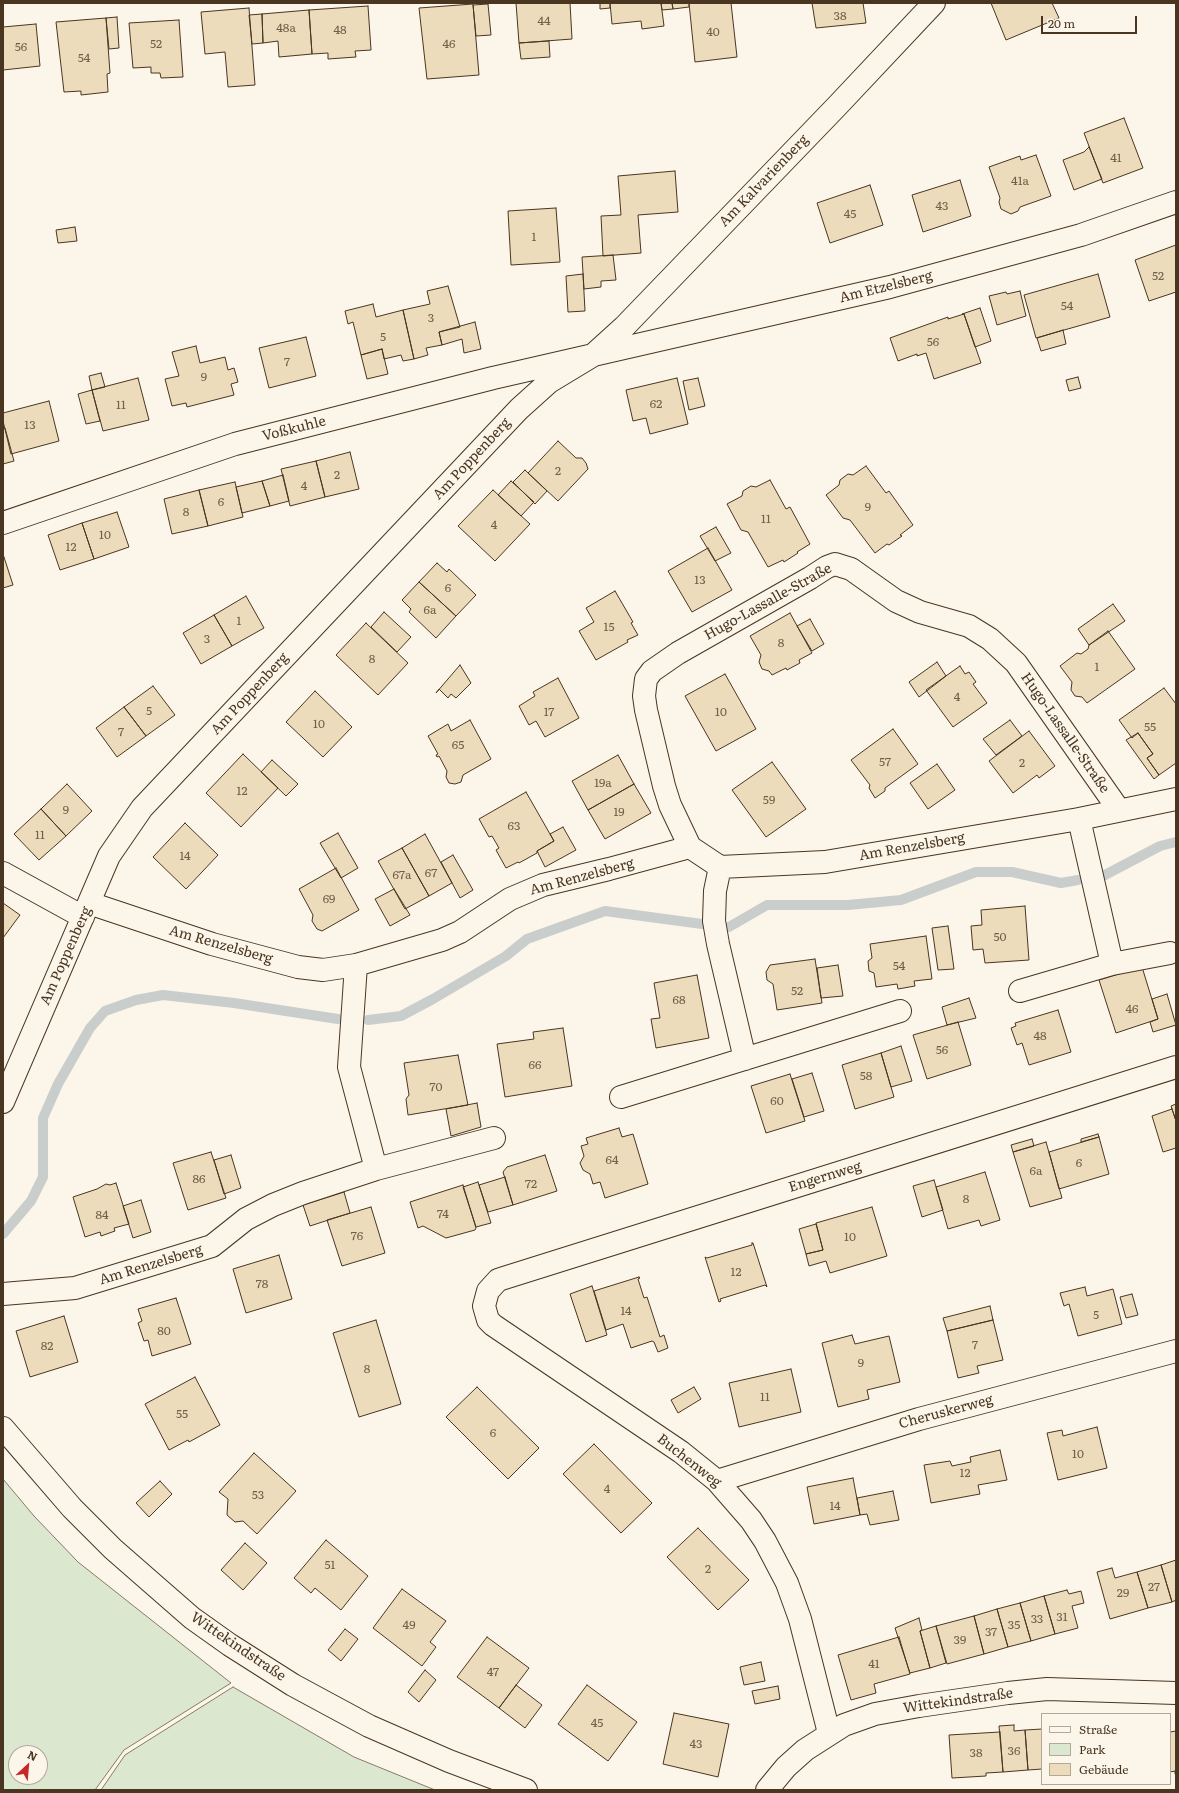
<!DOCTYPE html>
<html>
<head>
<meta charset="utf-8">
<style>
	body { margin:0 }
	#map { position:relative; width:1179px; height:1793px; overflow:hidden; background:#fbf6e9; font-family:Literata,serif }
	canvas { display:block }
	.frame { position:absolute; inset:0; border:4px solid #4a3520; pointer-events:none }
	.legend { position:absolute; left:1041px; top:1713px; width:130px; height:72px; box-sizing:border-box; background:#fbf6e9; border:1px solid #b4a999; margin:0; padding:5px 7px; list-style:none; font-size:12px; color:#4a3520 }
	.legend li { display:flex; align-items:center; gap:8px; height:20px }
	.legend b { width:20px; border:1px solid #b4a999 }
	.north { position:absolute; left:8px; top:1745px; width:40px; height:40px; box-sizing:border-box; background:#fbf6e9; border:1px solid #b4a999; border-radius:50%; rotate:26deg; font-size:11px; font-weight:700; line-height:16px; text-align:center; color:#4a3520 }
	.north::after { content:''; display:block; margin:auto; width:14px; height:18px; background:#c62828; clip-path:polygon(50% 0,100% 100%,50% 72%,0 100%) }
	.scale { position:absolute; left:1041px; top:16px; width:96px; height:18px; box-sizing:border-box; border:2px solid #4a3520; border-top:0; padding-left:5px; font-size:12px; line-height:14px; white-space:nowrap; color:#4a3520; -webkit-text-stroke:3px #fbf6e9; paint-order:stroke }
</style>
</head>
<body>
<div id="map">
<canvas width="1179" height="1793"></canvas>
<div class="frame"></div>
<ul class="legend">
<li><b style="height:5px;background:#fbf6e9"></b>Straße</li>
<li><b style="height:11px;background:#dce7d0"></b>Park</li>
<li><b style="height:11px;background:#ecdcbc"></b>Gebäude</li>
</ul>
<div class="north">N</div>
<div class="scale">20 m</div>
</div>
<script>
const ctx = document.querySelector('canvas').getContext('2d');
ctx.lineJoin = 'round';
function paint(path, color) { ctx.fillStyle = color; ctx.fill(path, 'evenodd'); }
const poly = rows => new Path2D(rows.map(r => 'M' + r).join(''));
function trace(path, color, width, dash) { ctx.strokeStyle = color; ctx.lineWidth = width; ctx.lineCap = dash ? 'butt' : 'round'; ctx.setLineDash(dash || []); ctx.stroke(path); }
function write(font, color, halo, rows, align = 'center') {
  ctx.font = font + ' Literata,serif'; ctx.lineWidth = 3; ctx.setLineDash([]); ctx.textBaseline = 'middle'; ctx.strokeStyle = halo; ctx.fillStyle = color; for (const [text, x, y, turn = 0] of rows) {
    ctx.save(); ctx.translate(x, y); ctx.rotate((+turn || 0) * Math.PI / 180); ctx.textAlign = isNaN(turn) ? turn : align; if (halo) ctx.strokeText(text, 0, 0); ctx.fillText(text, 0, 0); ctx.restore();
  }
}
const green = poly([
	[3,1479,34,1516,78,1562,231,1683,124,1750,95,1790,3,1790,3,1479],
	[16,1753,40,1753,40,1777,16,1777,16,1753],
	[233,1687,354,1757,435,1790,101,1790,125,1755,233,1687]
]);
paint(green, '#dce7d0');
trace(green, '#887966', 1);
trace(poly([
	[1103,876,1160,846,1176,842],
	[729,927,767,905,848,905,901,900,976,872,1012,872,1061,883,1078,880],
	[368,1020,401,1016,433,999,506,956,527,939,605,911,702,924],
	[3,1234,31,1201,43,1177,43,1118,58,1084,90,1028,105,1011,136,1000,163,995,234,1003,338,1019]
]), '#c9cecd', 10);
const building = poly([
	[516,3,570,3,572,39,519,43,516,3],
	[600,3,610,3,610,8,600,9,600,3],
	[610,3,661,3,664,26,642,29,641,21,612,24,610,3],
	[661,3,672,3,673,9,662,10,661,3],
	[672,3,689,3,689,7,673,9,672,3],
	[689,3,731,3,737,57,695,62,689,3],
	[812,3,863,3,866,23,816,28,812,3],
	[991,3,1052,3,1059,18,1006,40,991,3],
	[473,4,479,75,427,79,419,8,473,4],
	[488,4,491,35,476,36,473,5,488,4],
	[368,6,371,50,355,51,356,57,328,59,328,53,312,54,309,10,368,6],
	[249,8,255,85,228,87,225,52,205,54,201,12,249,8],
	[309,10,312,54,279,57,278,41,263,43,262,14,309,10],
	[262,14,263,43,252,44,249,15,262,14],
	[117,17,119,48,109,49,106,18,117,17],
	[106,18,110,73,107,74,108,92,81,95,81,91,64,92,56,22,106,18],
	[179,20,183,77,161,78,160,73,151,73,151,67,133,68,129,23,179,20],
	[36,24,40,66,3,70,3,27,36,24],
	[549,41,550,57,521,59,519,43,549,41],
	[1124,118,1143,168,1103,183,1084,133,1124,118],
	[1089,147,1102,179,1074,190,1063,160,1084,152,1089,147],
	[1036,155,1051,196,1020,207,1018,211,1011,214,1001,209,999,202,1000,198,989,167,1020,156,1021,160,1036,155],
	[675,171,678,212,638,215,641,253,603,256,601,216,621,215,618,176,675,171],
	[960,180,971,216,923,232,912,195,960,180],
	[870,185,883,225,830,243,817,203,870,185],
	[556,208,560,262,511,265,508,211,556,208],
	[75,227,77,241,58,243,56,230,75,227],
	[1176,245,1176,292,1149,301,1135,260,1176,245],
	[613,255,616,280,601,281,601,287,584,289,582,257,613,255],
	[583,274,585,311,568,312,566,276,583,274],
	[1098,274,1110,317,1036,338,1024,295,1098,274],
	[448,286,460,327,439,332,442,345,426,348,428,355,414,359,403,310,430,304,427,291,448,286],
	[1020,291,1026,316,997,325,989,296,1006,292,1007,294,1020,291],
	[373,304,376,317,403,310,414,359,403,361,401,355,384,359,382,349,361,355,353,322,348,324,345,311,373,304],
	[980,308,991,341,975,347,964,314,962,314,980,308],
	[964,314,981,363,934,379,926,353,917,356,917,354,898,361,890,338,948,317,948,319,964,314],
	[475,322,481,349,464,353,462,339,442,345,439,332,475,322],
	[1063,330,1066,344,1041,351,1037,338,1063,330],
	[306,337,316,376,269,388,259,348,306,337],
	[196,346,200,363,225,357,228,370,234,368,238,382,231,384,234,395,187,407,186,403,172,406,165,379,179,376,172,352,196,346],
	[382,349,388,374,367,379,361,355,382,349],
	[101,373,105,387,92,390,89,376,101,373],
	[1078,377,1081,388,1069,391,1066,380,1078,377],
	[138,378,149,420,103,431,92,390,138,378],
	[677,378,688,424,650,434,646,418,633,421,626,390,677,378],
	[698,378,705,406,689,410,683,381,698,378],
	[92,390,100,421,86,424,78,394,92,390],
	[49,401,59,441,11,454,3,421,3,413,49,401],
	[3,428,5,428,14,461,3,464,3,428],
	[558,441,576,458,582,458,586,463,588,469,558,501,528,473,558,441],
	[350,452,359,489,325,497,316,461,350,452],
	[316,461,325,497,290,506,281,469,316,461],
	[866,466,886,493,889,491,913,525,900,535,902,536,889,545,887,544,875,553,850,520,843,518,826,495,839,485,840,480,848,474,853,475,866,466],
	[525,470,547,491,535,504,513,482,525,470],
	[283,475,289,501,270,506,262,481,283,475],
	[770,480,786,509,790,507,810,544,797,552,798,553,784,562,783,560,768,567,748,532,741,530,727,504,742,496,743,491,751,486,756,487,770,480],
	[262,481,270,506,242,513,236,487,262,481],
	[511,481,534,502,521,516,498,495,511,481],
	[235,482,243,517,208,526,199,490,235,482],
	[199,490,208,526,172,534,164,499,199,490],
	[493,490,530,524,495,561,458,526,493,490],
	[117,512,129,547,94,559,82,523,117,512],
	[82,523,94,559,60,570,48,535,82,523],
	[716,527,731,553,715,561,700,536,716,527],
	[708,548,732,590,692,612,668,571,708,548],
	[3,554,13,585,3,588,3,554],
	[437,563,447,572,449,569,476,595,456,616,419,582,437,563],
	[419,582,456,616,436,638,409,612,411,609,402,600,419,582],
	[615,591,633,622,631,623,638,635,627,640,628,642,596,660,579,631,594,622,586,608,615,591],
	[246,596,264,628,232,646,214,615,246,596],
	[1113,604,1125,621,1089,645,1078,629,1113,604],
	[384,612,411,637,397,652,371,627,384,612],
	[790,613,812,653,799,660,800,663,787,670,786,668,772,675,769,671,762,669,759,662,761,655,750,636,790,613],
	[214,615,232,646,201,664,183,633,214,615],
	[810,619,824,644,812,651,797,626,810,619],
	[366,623,408,663,378,695,336,655,366,623],
	[1108,631,1135,669,1087,703,1082,697,1075,696,1071,690,1072,682,1060,666,1077,653,1081,654,1088,649,1089,645,1108,631],
	[937,662,946,676,919,697,909,682,937,662],
	[460,665,471,683,456,698,451,694,448,698,439,689,436,693,460,665],
	[960,666,965,674,969,672,976,682,973,684,987,703,953,727,926,690,960,666],
	[725,674,756,729,716,751,685,696,725,674],
	[558,678,579,718,545,737,536,721,529,725,519,706,535,696,533,692,558,678],
	[153,686,175,715,146,736,124,707,153,686],
	[1164,688,1176,704,1176,763,1159,775,1147,758,1153,754,1138,733,1132,738,1119,720,1164,688],
	[315,691,352,727,323,757,286,722,315,691],
	[124,707,146,736,117,757,96,728,124,707],
	[470,720,491,759,463,775,461,782,455,784,449,783,446,777,447,771,439,756,437,757,436,755,438,754,428,736,448,724,451,731,470,720],
	[1010,720,1022,736,996,755,983,739,1010,720],
	[893,729,918,764,885,788,885,791,875,798,869,788,870,785,851,760,893,729],
	[1029,731,1055,766,1039,778,1037,775,1013,793,989,761,1029,731],
	[1138,733,1153,754,1147,758,1159,775,1154,779,1126,740,1138,733],
	[243,754,278,788,241,827,206,793,243,754],
	[618,755,634,784,588,810,572,781,618,755],
	[272,760,298,784,286,796,261,772,272,760],
	[772,762,806,809,766,837,732,790,772,762],
	[937,764,955,790,928,809,910,783,937,764],
	[67,784,92,811,66,836,41,809,67,784],
	[634,784,651,813,605,839,588,810,634,784],
	[526,792,554,841,537,851,537,853,519,863,518,862,506,868,496,850,499,848,492,836,489,837,479,819,526,792],
	[41,809,66,836,39,860,14,834,41,809],
	[185,823,218,855,186,889,153,857,185,823],
	[563,827,576,850,545,867,537,851,554,841,550,834,563,827],
	[338,833,358,868,341,878,320,843,338,833],
	[425,834,452,883,429,896,402,848,425,834],
	[402,848,429,896,405,909,378,861,402,848],
	[453,855,473,890,460,898,441,862,453,855],
	[336,868,359,910,322,931,317,929,312,921,313,915,299,889,336,868],
	[394,889,410,915,390,926,375,899,394,889],
	[3,903,20,915,3,938,3,903],
	[1025,906,1029,960,985,963,983,949,973,950,971,926,982,925,981,910,1025,906],
	[948,926,954,969,938,970,932,928,948,926],
	[926,936,932,979,914,981,915,986,898,989,897,984,876,987,874,973,869,971,868,961,872,958,870,944,926,936],
	[815,959,822,1003,777,1010,773,984,767,980,766,972,770,965,815,959],
	[838,965,843,996,821,998,817,968,838,965],
	[1142,967,1158,1019,1116,1033,1099,980,1142,967],
	[697,975,709,1038,656,1048,651,1019,660,1018,654,983,697,975],
	[1167,994,1176,1025,1153,1032,1150,1022,1158,1019,1152,999,1167,994],
	[969,998,976,1018,947,1025,942,1007,969,998],
	[1058,1010,1071,1052,1029,1065,1022,1043,1017,1045,1011,1028,1016,1026,1015,1023,1058,1010],
	[958,1022,971,1065,927,1079,913,1035,958,1022],
	[563,1028,572,1086,505,1097,497,1044,534,1039,533,1032,563,1028],
	[901,1046,912,1081,891,1087,881,1053,901,1046],
	[881,1053,894,1097,855,1109,842,1065,881,1053],
	[458,1055,468,1105,408,1115,406,1099,409,1095,404,1063,458,1055],
	[812,1073,824,1111,804,1117,792,1079,812,1073],
	[790,1074,805,1121,766,1133,751,1086,790,1074],
	[477,1103,481,1127,451,1136,446,1109,477,1103],
	[1176,1104,1176,1121,1171,1106,1176,1104],
	[1172,1109,1176,1121,1176,1148,1163,1152,1152,1116,1172,1109],
	[619,1128,622,1137,633,1134,648,1184,605,1198,600,1182,593,1184,590,1174,583,1170,580,1163,584,1156,581,1146,588,1144,586,1138,619,1128],
	[1098,1134,1099,1137,1081,1142,1081,1139,1098,1134],
	[1099,1137,1109,1174,1059,1189,1049,1152,1099,1137],
	[1032,1139,1034,1146,1013,1152,1011,1145,1032,1139],
	[1046,1142,1062,1198,1030,1207,1013,1152,1046,1142],
	[211,1152,226,1198,188,1210,173,1163,211,1152],
	[231,1155,241,1188,224,1194,214,1160,231,1155],
	[545,1155,557,1191,513,1205,503,1172,507,1167,545,1155],
	[985,1172,1000,1220,981,1226,979,1220,948,1229,936,1187,985,1172],
	[505,1177,513,1205,488,1212,479,1185,505,1177],
	[934,1180,943,1210,922,1217,913,1186,934,1180],
	[478,1182,491,1223,476,1227,463,1187,478,1182],
	[116,1183,129,1224,114,1228,115,1231,101,1236,100,1232,85,1237,73,1197,97,1189,106,1184,110,1185,116,1183],
	[463,1185,476,1228,475,1230,446,1238,423,1226,418,1228,410,1202,463,1185],
	[344,1192,350,1213,310,1226,303,1205,344,1192],
	[141,1200,151,1232,133,1238,123,1206,141,1200],
	[371,1207,385,1253,342,1266,327,1220,371,1207],
	[872,1207,887,1256,830,1273,826,1261,809,1266,806,1254,823,1250,816,1223,872,1207],
	[816,1224,823,1250,806,1254,799,1229,816,1224],
	[752,1243,753,1243,767,1287,765,1285,720,1299,721,1301,719,1302,705,1257,707,1258,752,1245,752,1243],
	[279,1255,292,1299,246,1313,233,1269,279,1255],
	[639,1277,640,1278,638,1279,644,1298,647,1297,660,1337,664,1335,668,1348,658,1352,654,1342,652,1341,631,1348,623,1324,606,1330,594,1291,639,1277],
	[592,1286,607,1335,586,1342,570,1294,592,1286],
	[1085,1287,1087,1296,1113,1289,1122,1324,1078,1336,1069,1304,1064,1306,1060,1293,1085,1287],
	[1132,1294,1138,1315,1126,1318,1120,1297,1132,1294],
	[176,1298,191,1344,152,1356,148,1340,144,1341,138,1323,142,1321,138,1309,176,1298],
	[990,1306,993,1320,947,1331,943,1318,990,1306],
	[64,1316,78,1362,30,1377,16,1331,64,1316],
	[376,1320,401,1404,359,1417,333,1333,376,1320],
	[993,1320,1003,1360,977,1366,979,1373,958,1378,947,1331,993,1320],
	[852,1335,855,1344,889,1336,900,1382,867,1390,869,1399,838,1407,822,1343,852,1335],
	[791,1369,801,1412,739,1427,729,1383,791,1369],
	[195,1377,220,1425,189,1442,188,1440,169,1450,145,1404,195,1377],
	[477,1387,539,1448,508,1479,446,1417,477,1387],
	[694,1387,701,1399,678,1413,671,1400,694,1387],
	[1097,1427,1107,1468,1058,1480,1047,1433,1062,1430,1063,1436,1097,1427],
	[594,1444,652,1503,621,1533,563,1474,594,1444],
	[1000,1450,1007,1480,978,1485,980,1494,931,1503,924,1465,950,1461,952,1466,971,1462,970,1457,1000,1450],
	[254,1453,296,1491,257,1534,243,1521,235,1522,227,1515,228,1499,219,1492,254,1453],
	[853,1478,860,1515,814,1524,807,1487,853,1478],
	[160,1481,172,1494,149,1517,136,1503,160,1481],
	[893,1491,899,1520,870,1525,867,1514,860,1515,857,1498,893,1491],
	[698,1528,749,1580,718,1610,667,1557,698,1528],
	[326,1540,368,1576,341,1610,315,1588,311,1593,294,1578,326,1540],
	[245,1543,267,1563,243,1590,221,1570,245,1543],
	[1176,1560,1176,1600,1172,1602,1161,1565,1176,1560],
	[1161,1565,1172,1602,1148,1608,1137,1572,1161,1565],
	[1112,1568,1115,1578,1137,1572,1148,1608,1110,1619,1097,1572,1112,1568],
	[402,1589,446,1621,430,1642,436,1647,422,1666,373,1628,402,1589],
	[1067,1590,1069,1594,1081,1591,1084,1603,1072,1606,1078,1628,1055,1634,1044,1596,1067,1590],
	[1044,1596,1055,1634,1031,1641,1020,1603,1044,1596],
	[1020,1603,1031,1641,1008,1647,997,1609,1020,1603],
	[997,1609,1008,1647,984,1654,974,1616,997,1609],
	[974,1616,984,1654,947,1664,936,1626,974,1616],
	[919,1618,922,1630,920,1631,930,1668,910,1673,895,1628,919,1618],
	[936,1626,946,1663,930,1668,920,1631,936,1626],
	[345,1629,358,1639,341,1661,328,1650,345,1629],
	[487,1637,529,1668,499,1708,457,1677,487,1637],
	[899,1637,910,1674,874,1684,876,1693,851,1700,838,1655,899,1637],
	[761,1662,765,1681,744,1685,740,1667,761,1662],
	[425,1670,436,1680,419,1702,408,1692,425,1670],
	[516,1685,542,1705,525,1728,499,1708,516,1685],
	[587,1685,637,1722,608,1761,558,1724,587,1685],
	[778,1686,780,1699,755,1704,752,1691,778,1686],
	[674,1713,729,1724,718,1777,663,1764,674,1713],
	[1014,1725,1014,1731,1025,1730,1028,1770,1003,1772,999,1726,1014,1725],
	[1042,1729,1042,1769,1028,1770,1025,1730,1042,1729],
	[1176,1731,1176,1774,1175,1774,1175,1771,1170,1772,1170,1732,1176,1731],
	[1000,1732,1003,1772,986,1773,986,1776,952,1778,949,1735,1000,1732]
]);
paint(building, '#ecdcbc');
trace(building, '#4a3520', 1);
const street = poly([
	[3,523,235,444,493,378,890,287,1081,235,1176,202],
	[1079,819,1112,964],
	[690,847,670,805,664,786,646,710,644,696,646,679,652,671,678,653,810,578,827,567,835,564,851,569,896,601,920,612,969,626,990,639,1016,663,1119,810],
	[720,867,715,891,714,921,718,944,745,1059],
	[3,873,83,917],
	[89,903,212,944,298,967,323,970,356,965,442,940,460,932,510,899,543,885,609,869,690,847,720,867,825,862,1079,819,1176,799],
	[356,965,349,1067,376,1169],
	[1020,991,1112,964,1170,953],
	[621,1097,900,1011],
	[3,1102,109,856,142,808,519,409,549,382,592,356,624,327,838,105,934,3],
	[3,1294,75,1288,212,1246,246,1219,273,1205,303,1193,376,1169,494,1138],
	[3,1428,72,1508,113,1549,192,1618,230,1645,293,1685,369,1726,449,1761,526,1790],
	[717,1481,919,1419,1176,1351],
	[829,1733,800,1619,787,1583,765,1541,751,1520,717,1481,681,1452,493,1325,488,1320,484,1306,488,1291,498,1280,504,1278,1176,1067],
	[767,1790,786,1767,805,1750,844,1725,875,1714,919,1706,1008,1693,1047,1689,1176,1693]
]);
trace(street, '#4a3520', 24);
trace(street, '#fbf6e9', 22);
write('12px', '#725f47', null, [
	["38",840,16],
	["44",544,21],
	["48a",286,28],
	["48",340,30],
	["40",713,32],
	["52",156,44],
	["46",449,44],
	["56",21,47],
	["54",84,58],
	["41",1116,158],
	["41a",1020,181],
	["43",942,206],
	["45",850,214],
	["1",534,237],
	["52",1158,276],
	["54",1067,306],
	["3",431,318],
	["5",383,337],
	["56",933,342],
	["7",287,362],
	["9",204,377],
	["62",656,404],
	["11",121,405],
	["13",30,425],
	["2",558,471],
	["2",337,475],
	["4",304,486],
	["6",221,502],
	["9",868,507],
	["8",186,512],
	["11",766,519],
	["4",494,525],
	["10",105,535],
	["12",71,547],
	["13",700,580],
	["6",448,588],
	["6a",430,610],
	["1",239,621],
	["15",609,627],
	["3",207,639],
	["8",781,643],
	["8",372,659],
	["1",1097,667],
	["4",957,697],
	["5",149,711],
	["17",549,712],
	["10",721,712],
	["10",319,724],
	["55",1150,727],
	["7",121,732],
	["65",458,745],
	["57",885,762],
	["2",1022,763],
	["19a",603,783],
	["12",242,791],
	["59",769,800],
	["9",66,810],
	["19",619,812],
	["63",514,826],
	["11",40,835],
	["14",185,856],
	["67",431,873],
	["67a",402,875],
	["69",329,899],
	["50",1000,937],
	["54",899,966],
	["52",797,991],
	["68",679,1000],
	["46",1132,1009],
	["48",1040,1036],
	["56",942,1050],
	["66",535,1065],
	["58",866,1076],
	["70",436,1087],
	["60",777,1101],
	["64",612,1160],
	["6",1079,1163],
	["6a",1036,1171],
	["86",199,1179],
	["72",531,1184],
	["8",966,1199],
	["74",443,1214],
	["84",102,1215],
	["76",357,1236],
	["10",850,1237],
	["12",736,1272],
	["78",262,1284],
	["14",626,1311],
	["5",1096,1315],
	["80",164,1331],
	["7",975,1345],
	["82",47,1346],
	["9",861,1363],
	["8",367,1369],
	["11",765,1397],
	["55",182,1414],
	["6",493,1433],
	["10",1078,1454],
	["12",965,1473],
	["4",607,1489],
	["53",258,1495],
	["14",835,1506],
	["51",330,1565],
	["2",708,1569],
	["27",1154,1587],
	["29",1123,1593],
	["31",1062,1617],
	["33",1037,1619],
	["49",409,1625],
	["35",1014,1625],
	["37",991,1632],
	["39",960,1640],
	["41",874,1664],
	["47",493,1672],
	["45",597,1723],
	["43",696,1744],
	["36",1014,1751],
	["38",976,1753]
]);
write('14px', '#4a3520', '#fbf6e9', [
	["Am Kalvarienberg",764,181,-46],
	["Am Etzelsberg",886,287,-14],
	["Voßkuhle",294,429,-14],
	["Am Poppenberg",472,459,-47],
	["Hugo-Lassalle-Straße",768,602,-29],
	["Am Poppenberg",250,694,-47],
	["Hugo-Lassalle-Straße",1065,733,55],
	["Am Renzelsberg",912,847,-10],
	["Am Renzelsberg",582,877,-15],
	["Am Renzelsberg",221,945,16],
	["Am Poppenberg",66,956,-66],
	["Engernweg",825,1177,-17],
	["Am Renzelsberg",151,1265,-17],
	["Cheruskerweg",946,1412,-15],
	["Buchenweg",689,1461,38],
	["Wittekindstraße",238,1647,34],
	["Wittekindstraße",958,1701,-8]
]);
</script>
</body>
</html>
